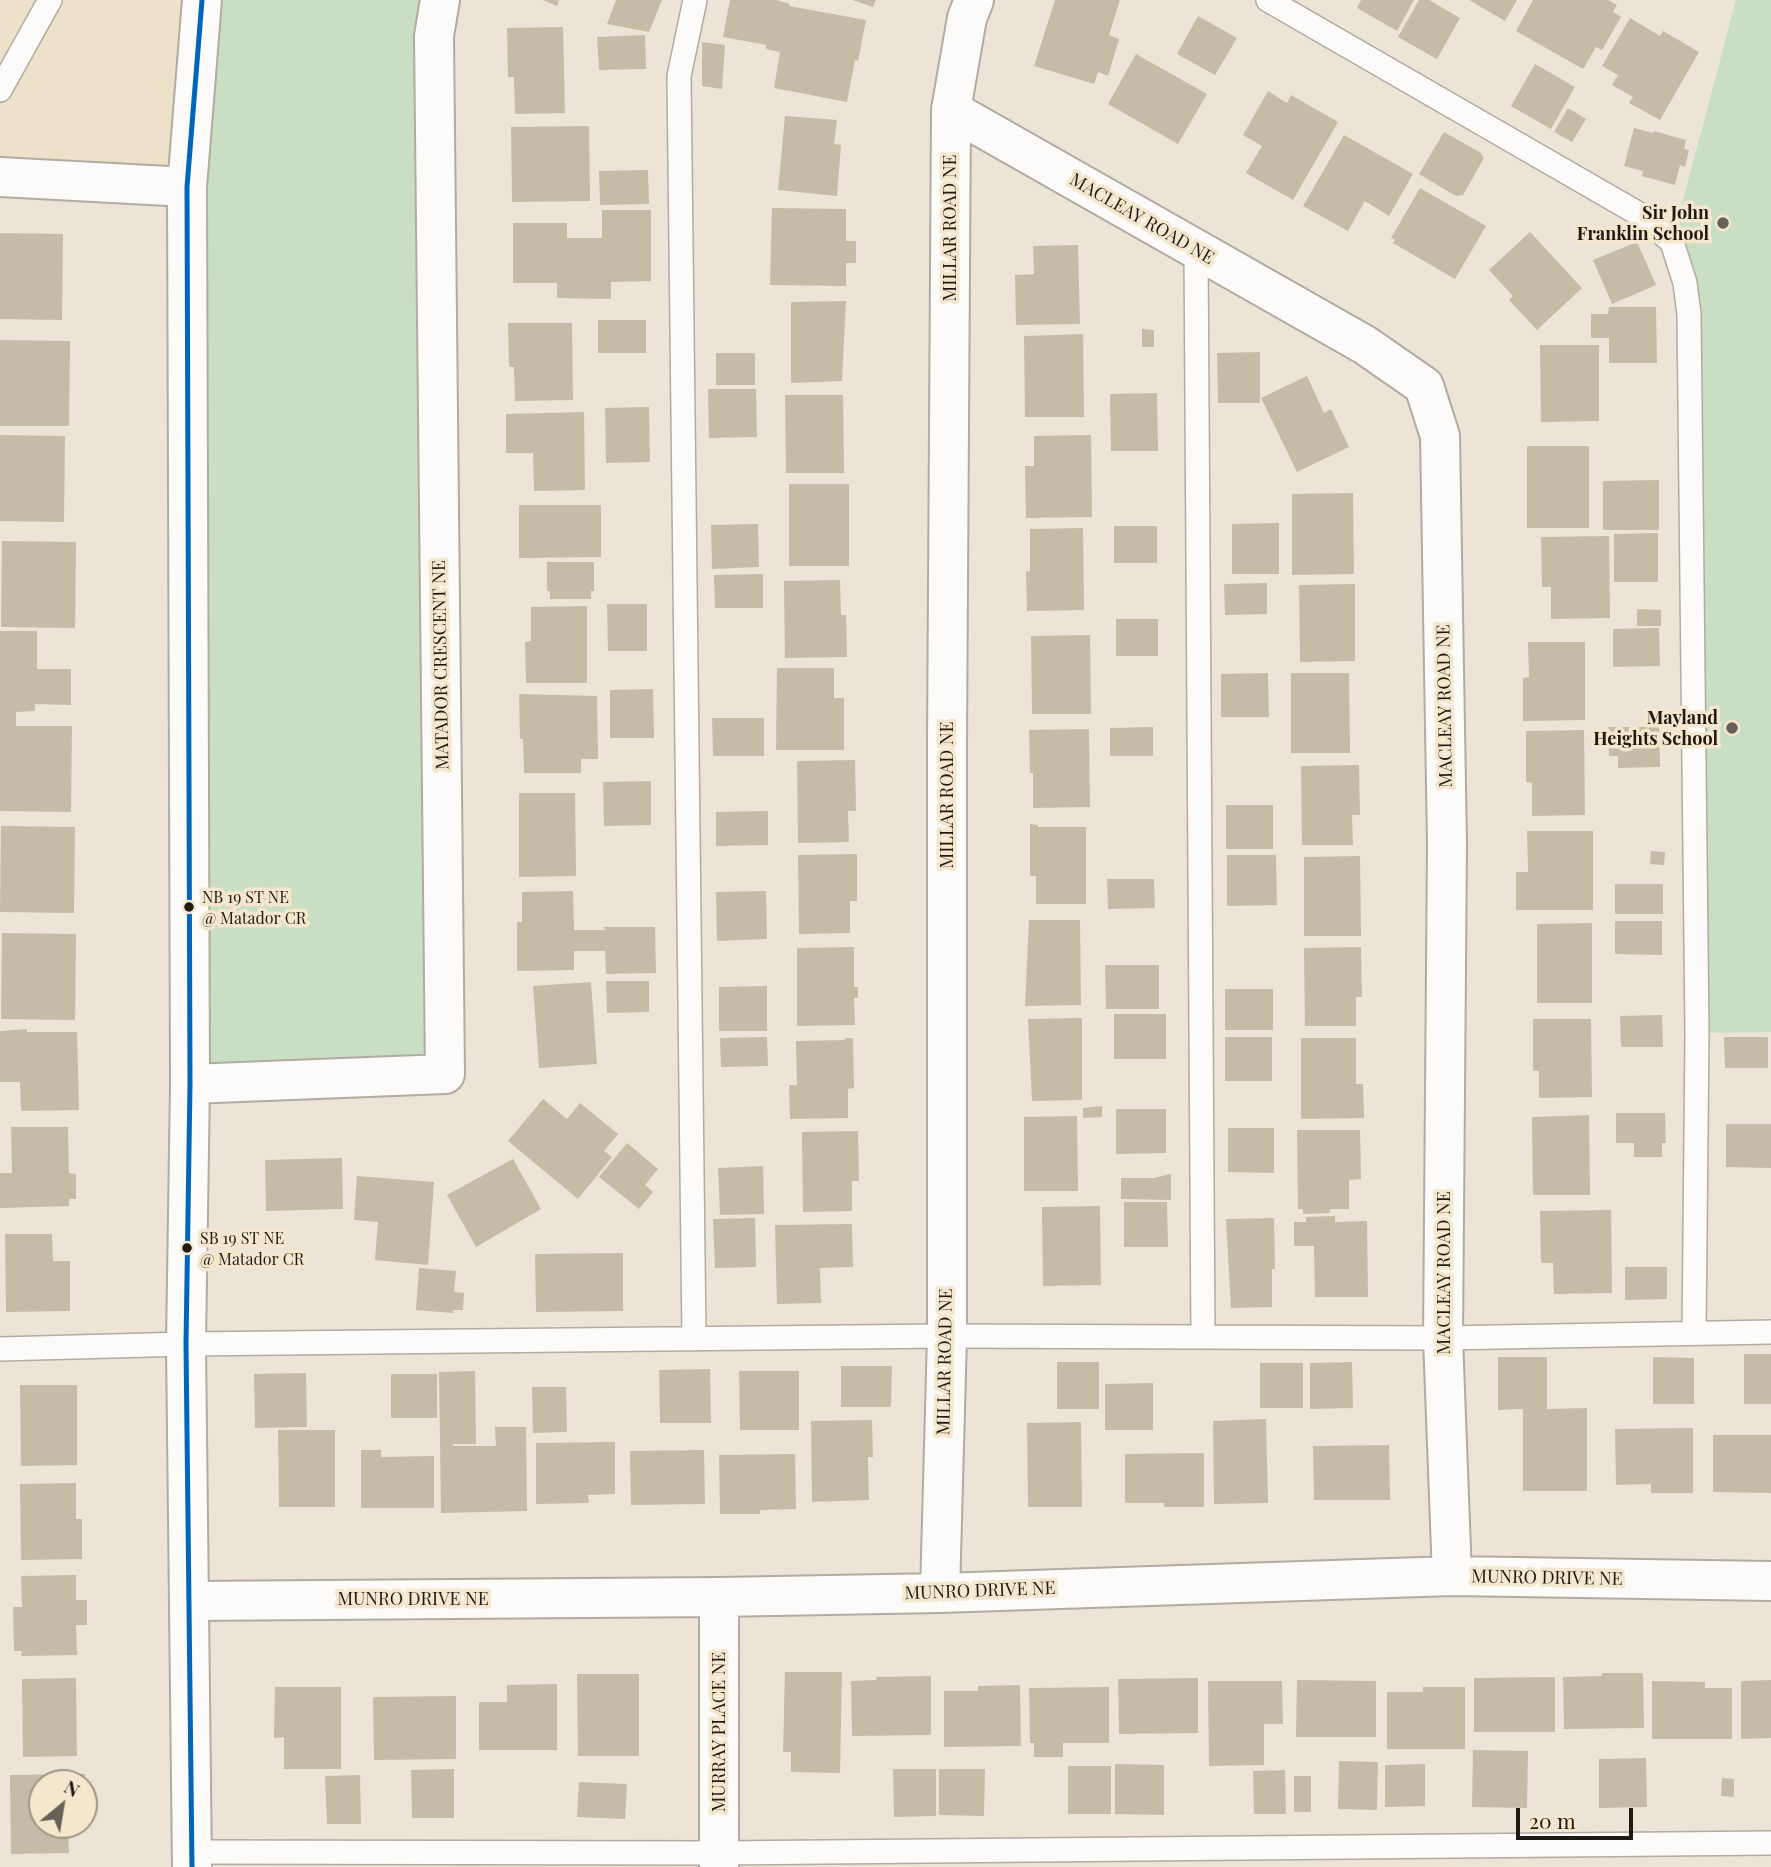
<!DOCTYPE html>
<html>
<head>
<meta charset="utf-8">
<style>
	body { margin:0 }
	#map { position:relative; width:1771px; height:1867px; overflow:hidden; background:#ece4d6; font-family:"Playfair Display",serif }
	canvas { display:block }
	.north { position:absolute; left:28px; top:1769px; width:70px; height:70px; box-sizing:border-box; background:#f4e7ce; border:2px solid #9f9583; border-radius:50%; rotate:30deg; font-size:19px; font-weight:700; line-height:28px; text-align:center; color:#201b12 }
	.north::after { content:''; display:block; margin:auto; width:24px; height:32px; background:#676157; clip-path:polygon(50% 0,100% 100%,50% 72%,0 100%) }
	.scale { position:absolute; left:1516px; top:1808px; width:117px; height:32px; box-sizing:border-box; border:4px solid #201b12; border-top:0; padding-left:9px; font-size:21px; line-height:24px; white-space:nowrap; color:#201b12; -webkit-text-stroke:5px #f4e7ce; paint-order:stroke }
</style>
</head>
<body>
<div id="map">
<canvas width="1771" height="1867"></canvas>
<div class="north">N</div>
<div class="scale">20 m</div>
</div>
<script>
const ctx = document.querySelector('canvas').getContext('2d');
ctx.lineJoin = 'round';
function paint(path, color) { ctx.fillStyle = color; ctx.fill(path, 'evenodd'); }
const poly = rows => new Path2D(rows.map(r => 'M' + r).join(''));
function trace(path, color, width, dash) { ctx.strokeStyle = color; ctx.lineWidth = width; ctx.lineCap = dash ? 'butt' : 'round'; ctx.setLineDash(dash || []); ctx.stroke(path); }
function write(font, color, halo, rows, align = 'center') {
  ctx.font = font + ' "Playfair Display",serif'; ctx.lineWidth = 7; ctx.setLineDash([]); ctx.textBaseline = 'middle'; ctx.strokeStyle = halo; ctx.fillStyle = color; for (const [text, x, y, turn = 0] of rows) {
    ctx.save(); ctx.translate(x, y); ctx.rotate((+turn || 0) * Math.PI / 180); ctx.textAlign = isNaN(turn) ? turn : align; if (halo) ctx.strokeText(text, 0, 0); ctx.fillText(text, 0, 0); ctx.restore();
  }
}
paint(poly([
	[0,0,202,0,187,187,0,177]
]), '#eee1c9');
paint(poly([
	[202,0,440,0,445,1074,190,1084],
	[1736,0,1771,0,1771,1032,1697,1033,1689,414,1672,242]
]), '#cadec4');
paint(poly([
	[543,0,559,0,557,6],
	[616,0,662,0,649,32,607,24],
	[730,0,776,0,790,4,789,6,866,20,858,61,855,60,847,102,774,88,780,52,766,49,766,45,723,37],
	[852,0,876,0,873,7],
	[1055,0,1120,0,1109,35,1119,39,1108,76,1098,72,1094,84,1034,66],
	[1361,0,1414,0,1397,31,1357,8],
	[1419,0,1429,0,1460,18,1437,59,1398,37],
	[1469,0,1517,0,1505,21],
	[1533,0,1608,0,1617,5,1613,12,1621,17,1602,50,1596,47,1583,69,1516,31],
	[1198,16,1237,38,1215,75,1177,54],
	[1630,18,1660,36,1663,31,1699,52,1660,120,1629,103,1633,97,1612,85,1618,75,1602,66],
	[563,27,565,113,515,114,514,77,508,77,507,28],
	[645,35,646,69,599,70,597,37],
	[702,42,725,45,722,89,702,86],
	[1136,54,1207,94,1178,144,1108,104],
	[1535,64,1575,87,1551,129,1511,106],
	[1268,91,1287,103,1291,95,1338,122,1293,200,1246,173,1262,146,1243,135],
	[1568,108,1586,119,1572,142,1554,132],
	[785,116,837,120,834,144,841,145,837,196,778,190],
	[589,126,590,201,512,202,511,127],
	[1634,128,1653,133,1654,131,1686,140,1684,149,1689,150,1685,167,1680,165,1675,185,1642,176,1643,171,1624,166],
	[1444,132,1481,153,1484,158,1463,195,1456,196,1419,174],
	[1344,135,1413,174,1389,216,1365,201,1348,231,1303,206],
	[648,170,649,204,600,205,599,171],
	[1420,188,1486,226,1455,279,1393,243,1395,240,1391,238],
	[772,208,846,209,846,241,856,241,856,263,846,263,846,286,770,285],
	[602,210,651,210,651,281,611,282,611,299,557,298,557,283,513,283,513,223,567,223,567,238,602,238],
	[1530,232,1582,288,1537,330,1509,300,1513,296,1489,270],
	[0,233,63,234,62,320,0,319],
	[1637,242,1656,285,1612,304,1593,260],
	[1078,245,1080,324,1016,325,1015,275,1034,274,1033,246],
	[846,301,842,381,791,383,791,302],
	[1609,307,1656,307,1657,363,1609,363,1609,338,1591,338,1591,314,1608,314],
	[598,320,646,320,646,353,598,353],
	[508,323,572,323,573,400,515,401,514,367,509,367],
	[1142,329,1154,330,1154,347,1142,347],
	[1083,334,1084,417,1025,417,1024,336],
	[0,340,70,341,69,426,0,426],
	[1540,345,1599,345,1599,421,1541,422],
	[1260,352,1260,403,1218,403,1217,353],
	[716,353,755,353,755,385,716,385],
	[1307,376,1324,413,1331,409,1349,447,1297,472,1261,398],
	[708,389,756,389,757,437,709,438],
	[1157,393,1158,451,1111,451,1110,394],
	[785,395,843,395,844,473,786,473],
	[649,407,650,462,606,463,605,408],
	[584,412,585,490,534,491,533,453,506,453,506,414],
	[0,435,65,436,64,522,0,521],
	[1091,435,1092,517,1026,518,1025,466,1034,466,1034,436],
	[1527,446,1589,446,1589,528,1527,528],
	[1659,480,1659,530,1603,530,1603,481],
	[789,484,849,484,849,566,789,566],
	[1353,493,1354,574,1292,575,1292,494],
	[519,505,601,505,601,557,519,558],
	[1279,523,1279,574,1232,574,1232,524],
	[758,524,759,567,712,569,711,525],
	[1114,526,1157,526,1157,563,1114,563],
	[1083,528,1084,610,1027,611,1026,572,1030,571,1030,529],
	[1658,533,1658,582,1614,582,1614,534],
	[1609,536,1610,618,1551,619,1551,587,1542,587,1541,537],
	[2,541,76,542,75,628,1,627],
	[547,562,594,562,594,591,591,591,591,599,550,599,550,591,547,591],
	[763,574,763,608,715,608,714,575],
	[840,580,841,615,846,615,847,657,785,658,784,581],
	[1267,583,1267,614,1225,615,1224,584],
	[1355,584,1355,661,1300,662,1299,585],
	[607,604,647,604,647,651,608,651],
	[587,606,587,683,526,683,525,642,531,641,531,607],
	[1637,609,1661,610,1661,626,1637,626],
	[1116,619,1158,619,1158,656,1116,656],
	[1659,628,1660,666,1613,667,1613,629],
	[0,631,37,631,37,669,71,669,71,705,35,704,35,711,16,712,16,726,72,726,71,812,0,811],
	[1090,635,1091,714,1032,714,1031,636],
	[1528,642,1585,642,1585,720,1523,721,1523,678,1529,677],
	[777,668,834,668,834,698,844,698,844,750,776,750],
	[1268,673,1269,717,1221,717,1221,674],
	[1291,673,1349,673,1350,753,1291,753],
	[653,689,654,738,610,738,610,690],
	[519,694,597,696,598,759,581,759,581,773,524,773,523,739,520,739],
	[712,718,764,718,764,756,713,756],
	[1153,727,1153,756,1110,756,1110,728],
	[1608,727,1659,727,1660,767,1618,768,1618,756,1609,756],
	[1089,729,1090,807,1033,808,1033,773,1030,773,1029,730],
	[1584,730,1585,815,1532,816,1532,783,1526,782,1526,731],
	[855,760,856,811,848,811,849,842,798,843,797,761],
	[1359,765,1360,815,1352,815,1353,845,1302,845,1301,766],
	[651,781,651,825,604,826,603,782],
	[519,793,575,793,576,876,519,877],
	[1226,805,1273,805,1273,849,1226,849],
	[768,811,768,845,716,846,716,812],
	[1030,824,1038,825,1038,827,1086,827,1086,904,1036,904,1036,876,1030,876],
	[1,826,75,827,74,913,0,912],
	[1527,831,1593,831,1593,910,1516,910,1516,872,1528,872],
	[1651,851,1665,852,1664,865,1650,864],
	[857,854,857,901,850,901,850,933,799,934,798,855],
	[1227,855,1276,855,1277,905,1227,906],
	[1360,856,1361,936,1304,936,1304,857],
	[1107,879,1154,879,1155,908,1108,909],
	[1615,884,1663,884,1663,914,1615,914],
	[573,891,574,930,605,930,604,927,655,927,656,973,606,974,605,951,574,951,574,970,517,971,517,922,522,922,522,892],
	[766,891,767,939,717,941,716,892],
	[1029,920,1080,920,1081,1005,1025,1006],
	[1615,921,1662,921,1662,955,1615,954],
	[1592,923,1592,1003,1537,1003,1537,924],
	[2,933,76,934,75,1020,1,1019],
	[854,947,854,987,858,987,858,998,854,998,855,1025,797,1026,797,948],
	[1361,947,1362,997,1356,997,1356,1026,1305,1026,1304,948],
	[1105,965,1159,965,1159,1009,1106,1009],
	[606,981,649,981,649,1012,607,1013],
	[591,982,597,1064,539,1068,533,986],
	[767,986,767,1031,719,1031,719,987],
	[1225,989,1273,989,1273,1030,1225,1030],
	[1114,1014,1166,1014,1166,1059,1114,1059],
	[1662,1015,1663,1047,1621,1047,1620,1016],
	[1082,1018,1082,1100,1032,1101,1028,1019],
	[1533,1019,1591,1019,1592,1097,1539,1098,1539,1071,1533,1071],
	[27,1029,27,1032,77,1032,79,1110,21,1111,20,1082,0,1082,0,1031],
	[767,1037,768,1066,721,1067,720,1038],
	[1225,1037,1272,1037,1272,1081,1225,1081],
	[1724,1037,1768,1037,1768,1068,1725,1068],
	[845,1038,853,1038,854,1088,848,1089,848,1118,790,1119,789,1085,797,1085,796,1041,846,1040],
	[1301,1038,1356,1038,1356,1084,1363,1084,1364,1118,1301,1119],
	[543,1099,567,1119,580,1103,618,1134,604,1151,612,1157,578,1199,508,1141],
	[1102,1106,1102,1117,1083,1118,1083,1108],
	[1116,1109,1166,1109,1166,1153,1116,1154],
	[1616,1113,1665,1113,1666,1143,1662,1143,1662,1157,1634,1157,1634,1143,1616,1143],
	[1589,1115,1590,1195,1533,1195,1532,1117],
	[1077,1116,1078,1191,1024,1191,1024,1117],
	[1726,1124,1771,1124,1771,1168,1726,1167],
	[11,1127,68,1127,69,1173,76,1174,76,1199,69,1199,69,1206,0,1208,0,1173,12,1173],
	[1228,1128,1274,1128,1274,1173,1228,1172],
	[1297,1130,1360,1130,1361,1179,1349,1180,1349,1209,1330,1209,1330,1213,1303,1214,1303,1209,1298,1209],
	[858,1131,859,1181,852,1181,852,1211,803,1212,802,1132],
	[627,1143,658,1169,645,1185,653,1192,639,1209,599,1177],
	[342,1158,343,1209,266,1211,265,1160],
	[513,1159,541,1209,476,1247,447,1195],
	[763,1166,764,1214,720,1215,718,1168],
	[1171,1174,1171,1200,1121,1199,1121,1178,1154,1178],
	[357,1176,434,1182,428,1265,375,1260,378,1222,354,1220],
	[1124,1202,1167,1202,1168,1247,1124,1247],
	[1100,1206,1101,1285,1043,1286,1042,1207],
	[1611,1210,1612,1293,1554,1294,1553,1263,1541,1263,1540,1211],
	[1335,1216,1335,1222,1367,1221,1368,1297,1315,1297,1314,1246,1294,1246,1294,1222,1306,1222,1306,1217],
	[755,1218,756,1267,715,1268,713,1219],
	[1274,1218,1275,1269,1272,1269,1272,1307,1231,1308,1226,1219],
	[852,1224,853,1267,820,1268,821,1303,777,1304,775,1225],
	[5,1234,52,1234,53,1261,70,1261,70,1311,6,1312],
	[623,1253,623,1311,536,1312,535,1254],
	[1625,1267,1667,1267,1667,1299,1625,1300],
	[419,1268,456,1271,454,1292,464,1293,463,1310,453,1310,453,1313,416,1310],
	[1744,1354,1771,1354,1771,1404,1744,1404],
	[1498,1357,1547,1357,1547,1409,1587,1408,1587,1491,1523,1491,1523,1409,1498,1410],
	[1653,1357,1694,1358,1694,1404,1653,1404],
	[1057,1362,1099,1362,1099,1409,1057,1409],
	[1352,1362,1353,1408,1310,1409,1310,1363],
	[1260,1363,1303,1363,1303,1408,1260,1408],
	[841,1366,892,1366,891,1407,841,1407],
	[710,1369,711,1423,660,1423,659,1370],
	[475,1371,476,1444,453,1444,453,1446,496,1446,495,1427,526,1427,527,1511,441,1513,439,1372],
	[739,1371,799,1371,799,1430,740,1430],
	[306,1373,307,1427,255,1428,254,1374],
	[391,1374,437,1374,437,1418,391,1418],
	[1153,1383,1153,1430,1105,1430,1105,1384],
	[20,1385,77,1385,77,1465,21,1466],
	[532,1387,566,1387,567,1432,533,1433],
	[1266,1419,1268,1503,1214,1504,1213,1421],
	[872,1420,873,1457,868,1457,869,1500,812,1502,811,1421],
	[1081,1422,1082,1507,1028,1507,1027,1423],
	[1693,1428,1693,1493,1651,1493,1651,1484,1616,1485,1615,1429],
	[278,1430,335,1430,335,1507,279,1507],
	[1713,1435,1771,1435,1771,1493,1713,1492],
	[615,1442,615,1494,588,1495,589,1503,536,1504,536,1443],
	[1389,1445,1390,1500,1314,1500,1313,1446],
	[361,1450,381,1450,381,1457,434,1456,434,1508,361,1508],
	[704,1450,705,1504,631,1505,630,1451],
	[1204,1453,1204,1507,1164,1507,1164,1503,1125,1503,1125,1454],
	[795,1454,796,1509,760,1510,760,1514,720,1514,719,1455],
	[76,1483,76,1519,82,1519,82,1559,21,1560,20,1484],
	[76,1575,76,1600,87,1600,87,1625,76,1625,77,1655,21,1656,22,1651,14,1651,13,1607,22,1607,21,1576],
	[785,1672,842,1672,840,1773,791,1772,791,1752,783,1752],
	[1602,1673,1643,1673,1644,1728,1564,1729,1563,1677,1602,1676],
	[577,1674,639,1674,639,1756,578,1756],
	[931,1676,931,1735,852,1736,851,1681,877,1680,876,1677],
	[1555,1677,1555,1732,1474,1732,1474,1678],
	[76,1678,77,1756,23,1757,22,1679],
	[1198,1678,1198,1733,1119,1734,1118,1679],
	[1297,1680,1376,1681,1376,1737,1296,1737],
	[1771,1680,1771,1738,1741,1739,1741,1681],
	[1208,1681,1282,1681,1283,1724,1264,1724,1264,1765,1209,1766],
	[1652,1681,1705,1682,1705,1688,1732,1688,1732,1739,1652,1739],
	[557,1684,557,1750,479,1750,479,1702,507,1702,507,1685],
	[1020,1685,1021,1746,944,1747,944,1691,978,1691,978,1686],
	[275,1687,341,1687,341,1769,284,1769,284,1737,274,1738],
	[1109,1687,1109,1743,1063,1743,1063,1757,1034,1757,1034,1743,1030,1743,1029,1688],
	[1423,1687,1465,1687,1465,1749,1387,1749,1387,1692,1423,1692],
	[456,1696,456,1759,374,1760,373,1697],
	[1473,1750,1528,1751,1527,1808,1472,1807],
	[1646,1758,1647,1807,1599,1808,1599,1759],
	[1339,1761,1378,1762,1377,1810,1338,1809],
	[1115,1764,1164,1765,1164,1815,1115,1814],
	[1425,1764,1425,1806,1385,1807,1385,1765],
	[1068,1766,1111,1766,1111,1814,1068,1814],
	[454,1769,454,1818,412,1818,411,1770],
	[893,1769,936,1769,936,1816,894,1817],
	[939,1769,985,1769,984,1816,939,1815],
	[1285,1770,1286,1814,1254,1814,1253,1771],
	[85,1774,85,1783,42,1783,42,1825,68,1825,69,1853,11,1854,10,1775],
	[360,1775,361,1824,327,1824,325,1776],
	[1294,1776,1311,1776,1311,1812,1294,1812],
	[1722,1778,1734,1779,1734,1797,1721,1796],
	[579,1782,627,1784,625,1819,577,1817]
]), '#c6bba6');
const service = poly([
	[1268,0,1639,214,1672,242,1685,283,1689,314,1697,1033,1694,1333],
	[0,90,50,0],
	[1196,249,1203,1337],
	[694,1339,679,76,695,0],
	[0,1349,186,1344,947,1336,1443,1338,1771,1332],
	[191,1852,719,1853,1771,1843]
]);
const minor = poly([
	[951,110,1365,345,1424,386,1440,436,1447,844,1443,1338,1452,1576],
	[0,177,187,187],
	[190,1084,445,1074,434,36,440,0],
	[940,1593,947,1336,947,742,951,110,967,18,974,0],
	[189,1601,719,1597,940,1593,1452,1576,1771,1581],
	[719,1867,719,1597]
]);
const tertiary = poly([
	[192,1867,186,1344,190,1084,187,187,202,0]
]);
trace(service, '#b1aba1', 26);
trace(minor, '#b1aba1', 42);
trace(tertiary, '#b1aba1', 42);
trace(service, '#fcfbf9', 23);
trace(minor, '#fcfbf9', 38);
trace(tertiary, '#fcfbf9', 38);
trace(poly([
	[192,1867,186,1344,190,1084,187,187,202,0]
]), '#0065bd', 5);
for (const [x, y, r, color] of [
	[1723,223,7,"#676157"],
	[1732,728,7,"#676157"],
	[189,907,6,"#201b12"],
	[187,1248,6,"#201b12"]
]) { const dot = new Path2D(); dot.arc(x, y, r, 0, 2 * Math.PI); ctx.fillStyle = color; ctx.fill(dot); trace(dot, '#f4e7ce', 2.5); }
write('16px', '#201b12', '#f4e7ce', [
	["NB 19 ST NE",202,898],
	["@ Matador CR",202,919],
	["SB 19 ST NE",200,1239],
	["@ Matador CR",200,1260]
], 'left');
write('bold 18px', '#201b12', '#f4e7ce', [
	["Sir John",1709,213],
	["Franklin School",1709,234],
	["Mayland",1718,718],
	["Heights School",1718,739]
], 'right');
write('18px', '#201b12', '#f4e7ce', [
	["MACLEAY ROAD NE",1142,219,30],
	["MILLAR ROAD NE",950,228,-90],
	["MATADOR CRESCENT NE",441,665,-91],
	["MACLEAY ROAD NE",1445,706,-91],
	["MILLAR ROAD NE",947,795,-90],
	["MACLEAY ROAD NE",1444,1273,-90],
	["MILLAR ROAD NE",945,1362,-89],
	["MUNRO DRIVE NE",1547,1578,1],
	["MUNRO DRIVE NE",980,1591,-2],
	["MUNRO DRIVE NE",413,1599],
	["MURRAY PLACE NE",719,1732,-90]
]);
</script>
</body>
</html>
